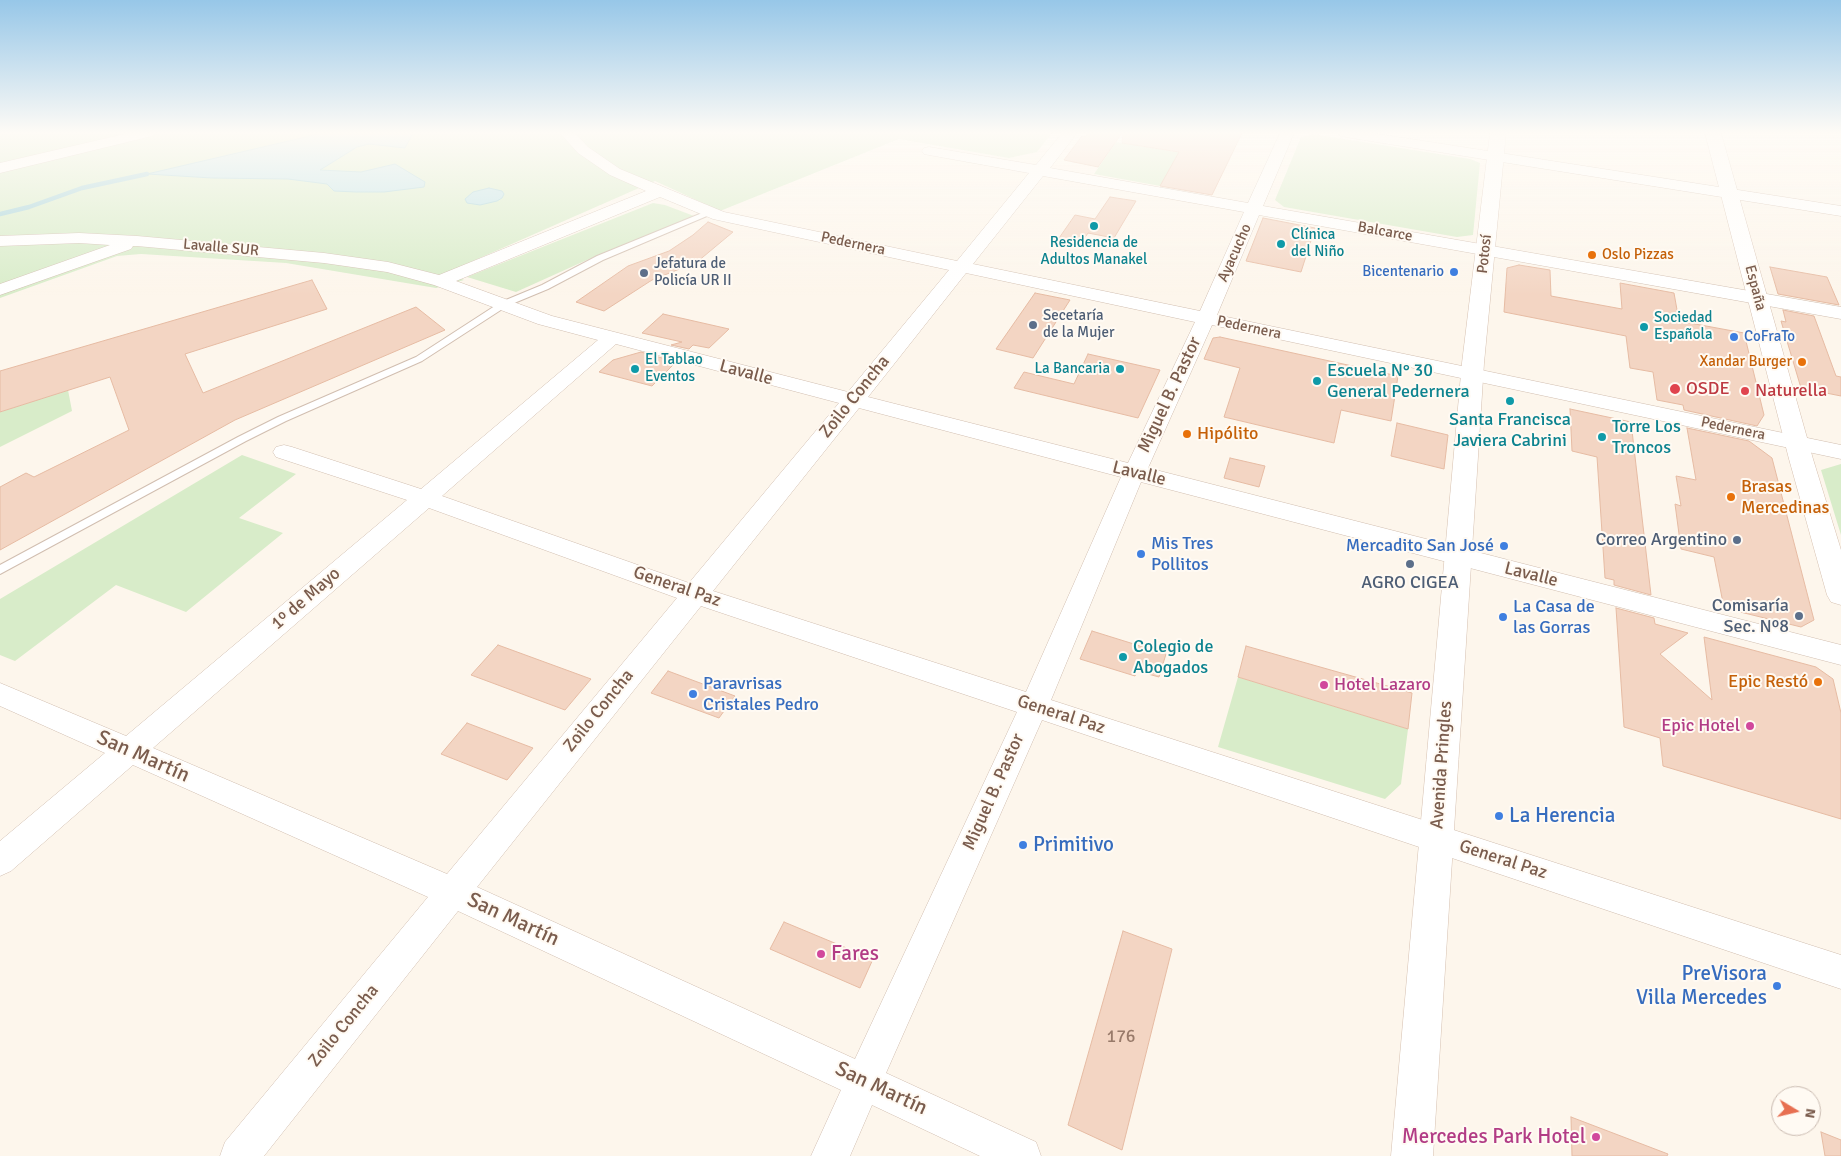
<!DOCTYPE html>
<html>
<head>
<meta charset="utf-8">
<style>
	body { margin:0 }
	#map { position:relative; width:1841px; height:1156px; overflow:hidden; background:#fdf6ec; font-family:Signika,sans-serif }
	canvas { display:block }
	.north { position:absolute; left:1771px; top:1086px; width:50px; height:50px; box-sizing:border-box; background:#fffaf3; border:1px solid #cabbb1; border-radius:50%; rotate:99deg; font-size:14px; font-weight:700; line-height:20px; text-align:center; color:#7a5c4d }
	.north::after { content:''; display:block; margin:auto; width:18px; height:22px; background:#e76f51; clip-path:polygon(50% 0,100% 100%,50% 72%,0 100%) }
</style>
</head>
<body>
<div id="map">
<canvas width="1841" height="1156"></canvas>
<div class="north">N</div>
</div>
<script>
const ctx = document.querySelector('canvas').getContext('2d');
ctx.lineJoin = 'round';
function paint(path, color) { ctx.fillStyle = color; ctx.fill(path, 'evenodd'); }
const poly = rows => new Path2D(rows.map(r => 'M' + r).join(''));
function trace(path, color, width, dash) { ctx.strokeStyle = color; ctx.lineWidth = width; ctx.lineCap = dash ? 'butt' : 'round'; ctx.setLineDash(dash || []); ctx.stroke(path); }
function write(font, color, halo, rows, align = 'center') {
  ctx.font = font + ' Signika,sans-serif'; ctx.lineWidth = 4; ctx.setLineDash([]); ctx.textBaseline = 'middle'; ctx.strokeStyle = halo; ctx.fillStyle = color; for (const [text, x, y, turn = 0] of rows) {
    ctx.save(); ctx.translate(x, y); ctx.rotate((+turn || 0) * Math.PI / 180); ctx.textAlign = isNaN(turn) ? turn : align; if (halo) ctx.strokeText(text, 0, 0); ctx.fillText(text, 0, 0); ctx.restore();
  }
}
paint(poly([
	[0,133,1052,133,1037,152,1009,158,899,139,720,211,655,181,448,272,464,280,436,288,286,263,141,254,117,256,0,298],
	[1313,134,1470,159,1480,163,1473,235,1457,237,1284,207,1275,200,1301,137],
	[1116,142,1189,154,1160,186,1094,174],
	[653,203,665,205,694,216,598,255,516,292,467,277],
	[68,390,72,411,0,447,0,412],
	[242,455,296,474,239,518,283,533,186,612,116,585,15,661,0,655,0,599],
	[1841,464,1841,535,1821,470],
	[1238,677,1408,729,1401,784,1385,799,1218,747]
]), '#d8ecc9');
const water = poly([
	[323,133,413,133,405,148,369,144,357,147,320,170,361,172,395,164,425,182,424,187,384,192,356,192,334,191,327,184,288,179,212,178,147,174,323,133],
	[489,188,502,191,504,194,502,198,497,201,480,205,467,203,465,199,473,192,489,188]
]);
paint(water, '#bfe3e8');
trace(water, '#a5d3da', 1);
trace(poly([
	[0,214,29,207,82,188,147,174]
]), '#a5d3da', 4.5);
const building = poly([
	[1088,133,1122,133,1098,167,1064,160,1082,136,1085,137,1088,133],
	[1123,133,1242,133,1212,195,1160,186,1179,152,1122,143,1123,133],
	[1110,197,1136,201,1114,238,1088,233,1079,246,1057,241,1075,215,1095,219,1110,197],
	[1263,218,1315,228,1301,272,1246,261,1263,218],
	[708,222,733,232,697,262,652,280,604,311,576,302,628,266,669,251,693,235,708,222],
	[1519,265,1550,270,1551,296,1622,309,1620,283,1674,293,1679,321,1744,333,1764,415,1757,426,1684,410,1683,405,1657,400,1653,372,1630,368,1626,336,1504,312,1507,268,1519,265],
	[1770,267,1827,277,1839,305,1778,294,1770,267],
	[312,280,327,309,185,354,203,393,416,307,445,330,235,420,0,550,0,487,26,473,34,477,129,430,110,377,0,412,0,371,312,280],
	[1035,293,1070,300,1033,358,996,349,1035,293],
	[1783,310,1814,316,1836,376,1841,377,1841,396,1801,388,1781,321,1786,322,1783,310],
	[663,314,729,329,709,348,693,345,689,349,671,345,682,342,642,333,663,314],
	[1220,337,1398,376,1391,421,1341,410,1334,443,1224,417,1240,368,1204,359,1213,338,1220,337],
	[641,352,676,362,652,386,599,372,613,360,641,352],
	[1088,354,1160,370,1138,418,1014,388,1024,372,1074,384,1088,354],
	[1570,409,1631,422,1651,595,1614,585,1614,580,1605,578,1597,457,1572,451,1570,409],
	[1397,423,1448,435,1444,469,1391,456,1397,423],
	[1687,428,1749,441,1772,458,1814,620,1801,627,1724,608,1714,557,1681,549,1675,504,1681,506,1676,476,1696,480,1687,428],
	[1230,458,1265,466,1259,487,1224,478,1230,458],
	[1616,608,1654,618,1655,624,1688,633,1660,654,1712,700,1704,637,1816,667,1833,679,1841,713,1841,819,1663,766,1660,738,1624,727,1616,608],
	[1092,631,1166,654,1159,677,1137,671,1135,676,1080,659,1092,631],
	[498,645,591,679,565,710,471,675,498,645],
	[1246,646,1412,693,1408,729,1238,677,1246,646],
	[668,671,735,696,719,718,651,693,668,671],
	[467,723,533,748,507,780,441,754,467,723],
	[784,922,873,959,860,988,770,949,784,922],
	[1123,931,1172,949,1122,1150,1068,1125,1123,931],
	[1571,1117,1668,1154,1667,1156,1572,1156,1571,1117],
	[1821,1132,1841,1140,1841,1156,1825,1156,1821,1132]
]);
paint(building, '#f3d5c3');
trace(building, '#e6bba3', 1);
const lane = poly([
	[707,211,714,213,603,260,548,289,507,306,422,361,286,421,246,441,0,574,0,565,238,437,278,417,416,357,501,302,542,285,597,256,707,211]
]);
const street = poly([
	[129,133,154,133,152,136,0,173,0,163,129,133],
	[560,133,575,133,588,147,620,169,724,212,957,261,1029,173,929,155,924,154,922,151,924,148,929,147,1036,165,1062,133,1077,133,1050,168,1248,203,1280,133,1294,133,1263,206,1841,307,1841,319,1259,215,1217,315,1841,445,1841,459,1212,325,1148,468,1841,645,1841,665,1141,482,1051,700,1841,955,1841,989,1042,720,886,1073,1036,1142,1041,1156,980,1156,872,1105,850,1156,811,1156,841,1090,458,911,264,1156,220,1156,225,1142,428,897,133,765,11,871,0,876,0,841,105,753,0,706,0,683,126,736,407,500,276,457,273,452,276,447,284,445,292,447,421,489,598,340,538,324,434,285,387,272,324,263,137,246,133,246,131,249,0,295,0,284,110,245,79,243,0,246,0,236,79,233,137,236,324,253,388,262,439,275,646,191,610,175,578,153,560,133],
	[1043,176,1244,212,1200,311,973,264,1043,176],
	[660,197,713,219,949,270,848,392,552,316,456,281,660,197],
	[966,273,1195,322,1128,463,868,397,966,273],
	[616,344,839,403,689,583,442,496,616,344],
	[859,408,1121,477,1026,692,713,591,859,408],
	[429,508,677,598,447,874,153,748,429,508],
	[701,606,1017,712,855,1059,477,887,701,606],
	[1338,133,1372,133,1841,206,1841,216,1345,137,1340,136,1338,133]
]);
const secondary = poly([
	[1490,133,1506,133,1484,363,1433,1156,1391,1156,1462,363,1490,133],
	[1705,133,1721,133,1813,459,1841,550,1841,605,1831,602,1827,595,1789,459,1705,133]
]);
trace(lane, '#d1beb0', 2);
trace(street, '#d1beb0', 1);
trace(secondary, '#d6c0b0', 1);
paint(lane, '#fff');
paint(street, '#fff');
paint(secondary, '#fff');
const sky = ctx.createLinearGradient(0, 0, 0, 295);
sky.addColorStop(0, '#97c7e8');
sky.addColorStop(0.45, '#fefbf6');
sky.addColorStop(1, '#fefbf600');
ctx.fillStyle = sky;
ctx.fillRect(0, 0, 1841, 295);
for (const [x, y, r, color] of [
	[1094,226,5,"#0f9aa8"],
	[1281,244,5,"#0f9aa8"],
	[1592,255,5,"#e8710a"],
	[1454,272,5,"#3f7fe0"],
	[644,273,5,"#5c6f8a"],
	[1033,325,5,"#5c6f8a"],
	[1644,327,5,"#0f9aa8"],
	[1734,337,5,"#3f7fe0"],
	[1802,362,5,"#e8710a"],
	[635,369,5,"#0f9aa8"],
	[1120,369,5,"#0f9aa8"],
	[1317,381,5,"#0f9aa8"],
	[1675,389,6,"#e0444e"],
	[1745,391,5,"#e0444e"],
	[1510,401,5,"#0f9aa8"],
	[1187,434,5,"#e8710a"],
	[1602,437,5,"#0f9aa8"],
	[1731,497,5,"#e8710a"],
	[1737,540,5,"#5c6f8a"],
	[1504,546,5,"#3f7fe0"],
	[1141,554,5,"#3f7fe0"],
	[1410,564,5,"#5c6f8a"],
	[1799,616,5,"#5c6f8a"],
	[1503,617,5,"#3f7fe0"],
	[1123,657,5,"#0f9aa8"],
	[1818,682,5,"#e8710a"],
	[1324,685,5,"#d1479c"],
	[693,694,5,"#3f7fe0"],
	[1750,726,5,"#d1479c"],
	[1499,816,5,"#3f7fe0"],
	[1023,845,5,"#3f7fe0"],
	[821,954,5,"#d1479c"],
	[1777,986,5,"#3f7fe0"],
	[1596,1137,5,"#d1479c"]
]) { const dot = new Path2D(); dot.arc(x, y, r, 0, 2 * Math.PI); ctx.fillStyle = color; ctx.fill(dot); trace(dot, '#fffaf3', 2); }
write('15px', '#7a5c4d', '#fffaf3', [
	["Balcarce",1385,232,10],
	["Pedernera",853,244,12],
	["Lavalle SUR",221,248,5],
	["Ayacucho",1235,253,-66],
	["Potosí",1485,254,-84],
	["España",1755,288,75],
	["Pedernera",1249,328,12],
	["Pedernera",1733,429,12]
]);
write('15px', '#0d838f', '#fffaf3', [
	["Clínica",1291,235],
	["del Niño",1291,252],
	["Residencia de",1094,243,"center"],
	["Adultos Manakel",1094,260,"center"],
	["Sociedad",1654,318],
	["Española",1654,335],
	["El Tablao",645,360],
	["Eventos",645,377],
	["La Bancaria",1110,369,"right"]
], 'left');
write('15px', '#c56008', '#fffaf3', [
	["Oslo Pizzas",1602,255],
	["Xandar Burger",1792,362,"right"]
], 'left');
write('15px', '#4e5e75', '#fffaf3', [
	["Jefatura de",654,264],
	["Policía UR II",654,281],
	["Secetaría",1043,316],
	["de la Mujer",1043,333]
], 'left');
write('15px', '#366cbe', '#fffaf3', [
	["Bicentenario",1444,272],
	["CoFraTo",1744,337,"left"]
], 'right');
write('18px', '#0d838f', '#fffaf3', [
	["Escuela N° 30",1327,371],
	["General Pedernera",1327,392],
	["Santa Francisca",1510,420,"center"],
	["Javiera Cabrini",1510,441,"center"],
	["Torre Los",1612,427],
	["Troncos",1612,448],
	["Colegio de",1133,647],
	["Abogados",1133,668]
], 'left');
write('18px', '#7a5c4d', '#fffaf3', [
	["Lavalle",746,373,15],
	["Miguel B. Pastor",1170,395,-65],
	["Zoilo Concha",855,397,-51],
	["Lavalle",1139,474,14],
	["Lavalle",1531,575,14],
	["General Paz",677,587,19],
	["1º de Mayo",306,599,-41],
	["Zoilo Concha",599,711,-51],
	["General Paz",1061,715,18],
	["Avenida Pringles",1442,765,-86],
	["Miguel B. Pastor",994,792,-66],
	["General Paz",1503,860,18],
	["Zoilo Concha",344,1026,-51]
]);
write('18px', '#be3a42', '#fffaf3', [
	["OSDE",1686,389],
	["Naturella",1755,391]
], 'left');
write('18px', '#c56008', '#fffaf3', [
	["Hipólito",1197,434],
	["Brasas",1741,487],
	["Mercedinas",1741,508],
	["Epic Restó",1808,682,"right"]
], 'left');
write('18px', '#4e5e75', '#fffaf3', [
	["Correo Argentino",1727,540],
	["AGRO CIGEA",1410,583,"center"],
	["Comisaría",1789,606],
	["Sec. Nº8",1789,627]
], 'right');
write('18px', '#366cbe', '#fffaf3', [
	["Mis Tres",1151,544],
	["Pollitos",1151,565],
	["Mercadito San José",1494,546,"right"],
	["La Casa de",1513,607],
	["las Gorras",1513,628],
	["Paravrisas",703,684],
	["Cristales Pedro",703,705]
], 'left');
write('18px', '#b23c85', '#fffaf3', [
	["Hotel Lazaro",1334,685],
	["Epic Hotel",1740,726,"right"]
], 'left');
write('18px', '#987a6a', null, [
	["176",1121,1037]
]);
write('21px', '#7a5c4d', '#fffaf3', [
	["San Martín",143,757,24],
	["San Martín",513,920,25],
	["San Martín",881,1089,25]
]);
write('21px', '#366cbe', '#fffaf3', [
	["La Herencia",1509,816],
	["Primitivo",1033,845],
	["PreVisora",1767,974,"right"],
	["Villa Mercedes",1767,998,"right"]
], 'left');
write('21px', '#b23c85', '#fffaf3', [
	["Fares",831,954],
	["Mercedes Park Hotel",1586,1137,"right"]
], 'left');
</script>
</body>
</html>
